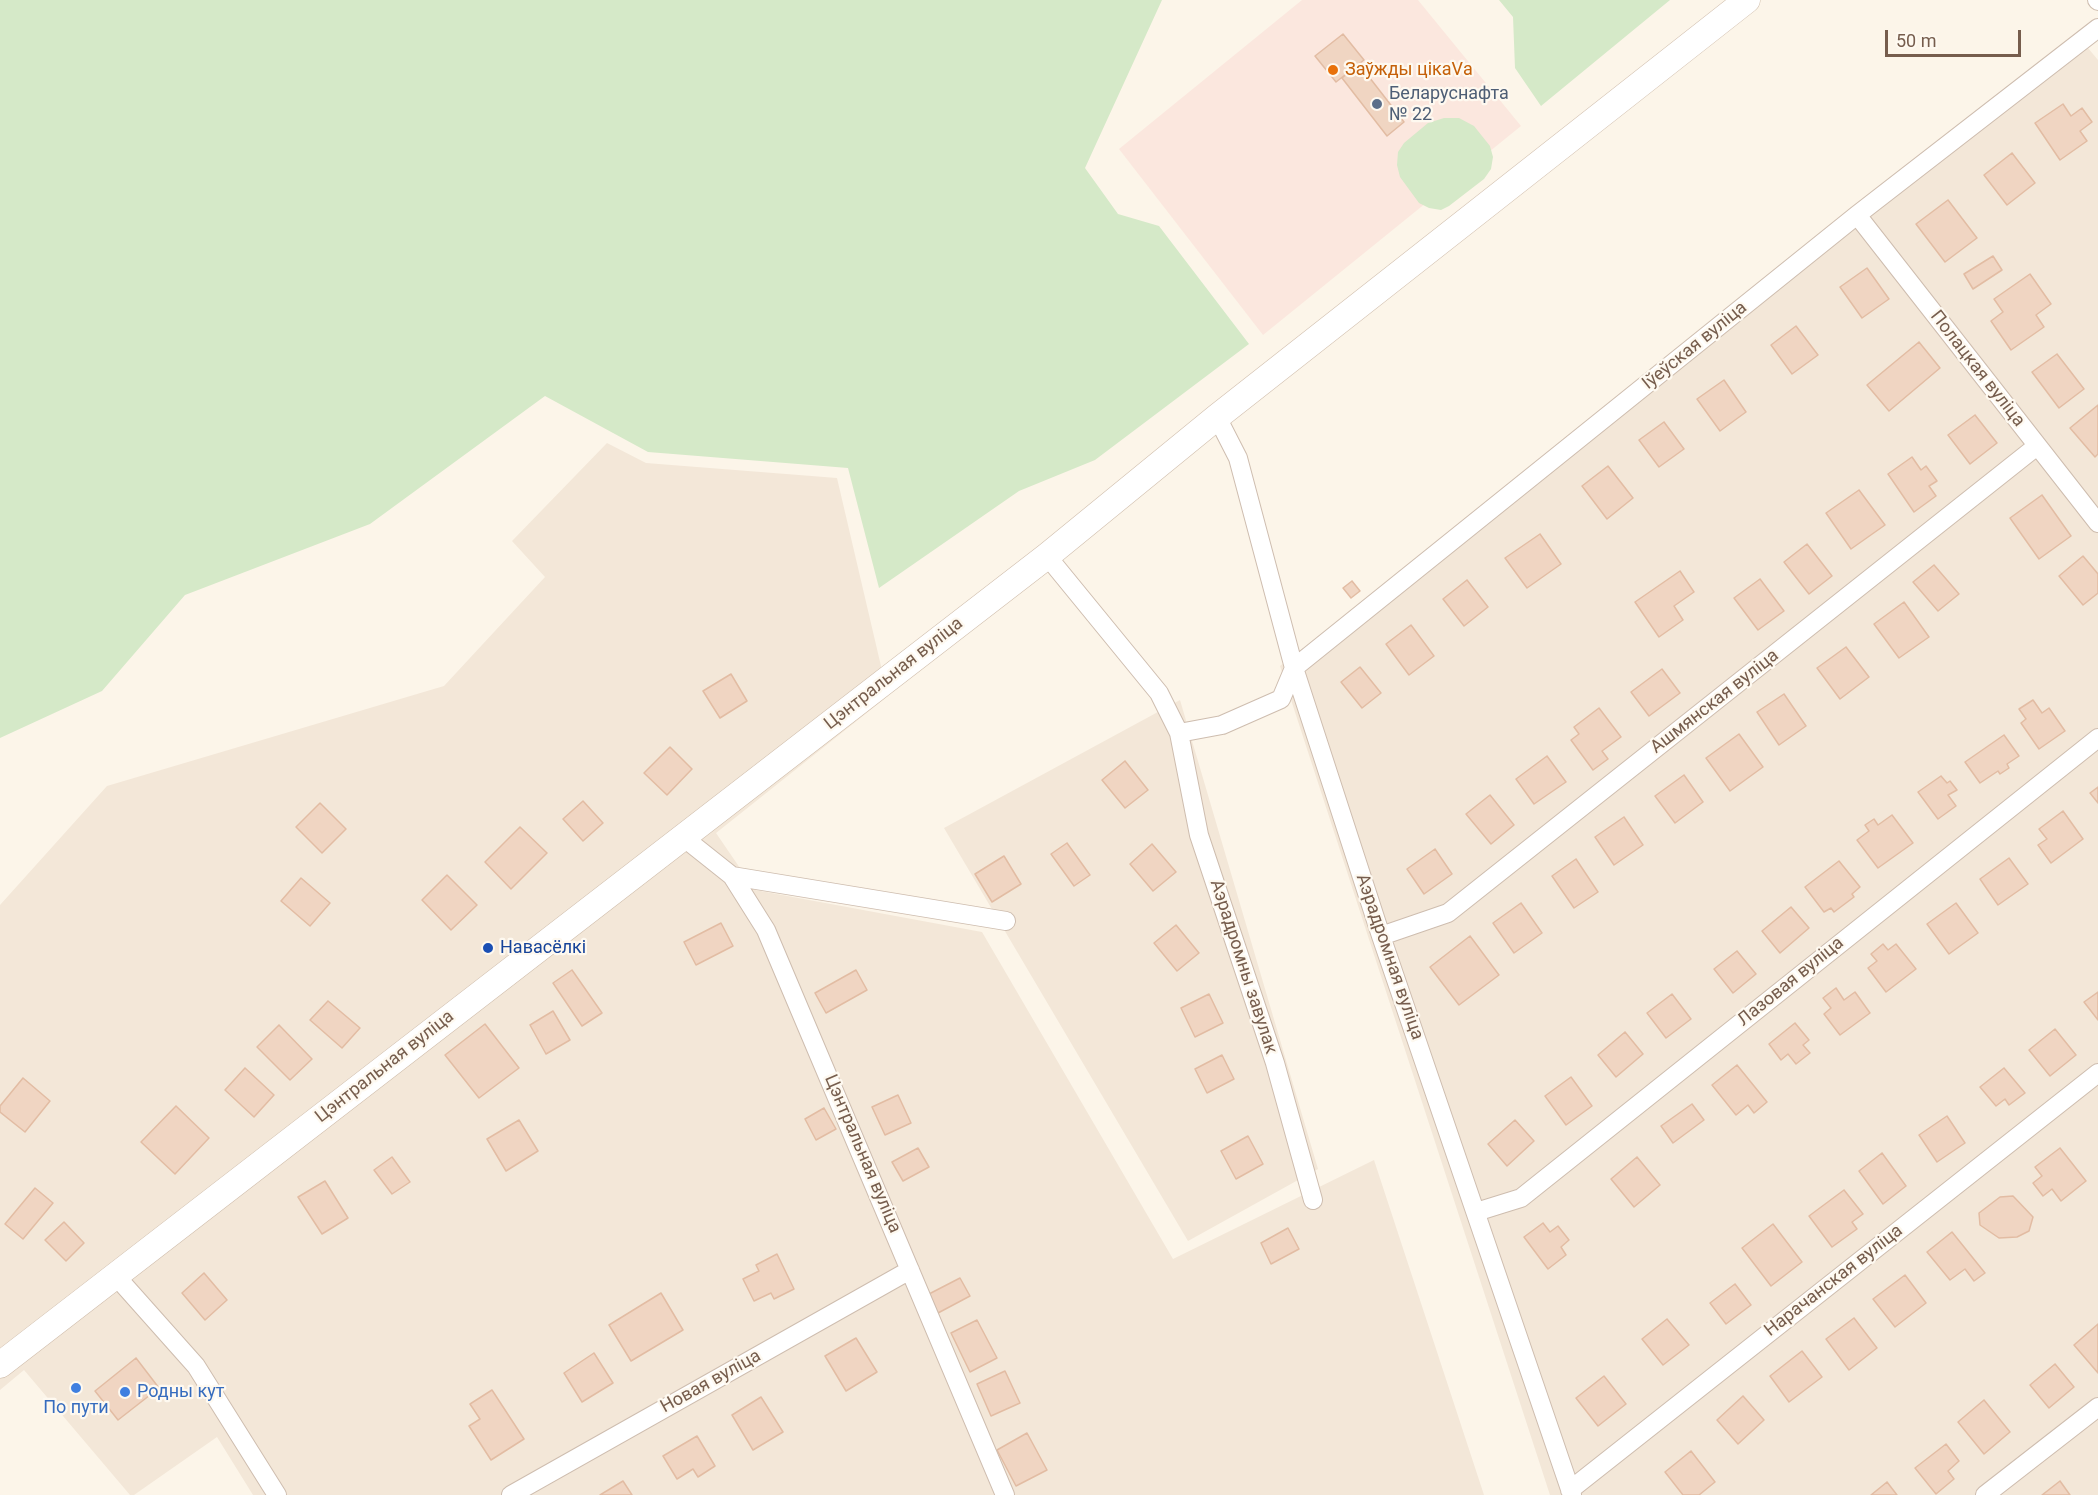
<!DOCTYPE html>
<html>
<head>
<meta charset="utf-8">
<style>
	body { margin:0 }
	#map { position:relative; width:2098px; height:1495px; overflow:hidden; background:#fcf5e9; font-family:Roboto,sans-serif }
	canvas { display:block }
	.scale { position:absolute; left:1885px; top:30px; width:136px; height:27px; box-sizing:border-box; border:3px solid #765d4d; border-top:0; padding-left:8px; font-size:18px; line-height:21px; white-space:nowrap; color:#765d4d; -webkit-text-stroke:4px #fef9f0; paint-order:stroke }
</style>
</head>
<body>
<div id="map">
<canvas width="2098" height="1495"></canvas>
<div class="scale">50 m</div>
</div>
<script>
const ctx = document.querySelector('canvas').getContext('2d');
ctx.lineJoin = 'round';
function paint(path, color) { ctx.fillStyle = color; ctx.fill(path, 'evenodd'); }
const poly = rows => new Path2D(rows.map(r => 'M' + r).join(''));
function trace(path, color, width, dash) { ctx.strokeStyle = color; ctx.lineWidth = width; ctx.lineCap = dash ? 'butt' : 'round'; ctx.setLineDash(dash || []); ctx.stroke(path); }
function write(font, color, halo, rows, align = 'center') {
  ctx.font = font + ' Roboto,sans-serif'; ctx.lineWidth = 4.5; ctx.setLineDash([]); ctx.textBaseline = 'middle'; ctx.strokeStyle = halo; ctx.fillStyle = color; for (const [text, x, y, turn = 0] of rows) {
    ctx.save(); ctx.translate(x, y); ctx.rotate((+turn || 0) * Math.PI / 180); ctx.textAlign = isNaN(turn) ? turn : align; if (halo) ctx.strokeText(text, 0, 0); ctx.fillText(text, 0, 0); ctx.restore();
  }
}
paint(poly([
	[2088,48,2098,60,2098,1495,1550,1495,1280,666],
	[607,443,646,463,837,478,888,696,716,833,755,890,982,932,1173,1259,1374,1160,1484,1495,253,1495,217,1437,134,1495,130,1495,24,1370,0,1390,0,905,107,786,444,686,545,577,512,541],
	[1180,700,1318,1169,1188,1241,944,828]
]), '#f3e7d8');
paint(poly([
	[1302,0,1418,0,1521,126,1263,335,1119,149]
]), '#fbe7de');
paint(poly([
	[0,0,1162,0,1085,168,1118,214,1159,226,1249,344,1095,460,1019,491,879,588,848,468,648,452,545,396,370,524,185,595,102,691,0,738],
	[1499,0,1670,0,1541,106,1515,68,1513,17],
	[1444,118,1459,118,1474,126,1490,146,1493,157,1491,169,1484,179,1449,206,1441,210,1429,208,1419,203,1400,177,1397,165,1398,152,1404,143,1428,123]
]), '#d5e9c8');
const building = poly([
	[1343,34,1364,60,1336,82,1315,56,1343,34],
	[1359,64,1404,122,1387,136,1342,78,1359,64],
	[2063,104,2071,116,2082,108,2092,122,2080,131,2087,141,2060,160,2035,123,2063,104],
	[2012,153,2035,183,2007,205,1984,175,2012,153],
	[1948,200,1977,238,1945,262,1916,224,1948,200],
	[1993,256,2002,270,1973,289,1964,274,1993,256],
	[1867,268,1889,299,1862,318,1840,287,1867,268],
	[2030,274,2051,304,2036,315,2044,327,2011,350,1991,321,2003,312,1994,299,2030,274],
	[1796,326,1818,355,1792,374,1771,345,1796,326],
	[1919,342,1940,368,1889,411,1867,385,1919,342],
	[2057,354,2084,389,2059,408,2032,372,2057,354],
	[1724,380,1746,412,1720,431,1697,399,1724,380],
	[2098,405,2098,454,2095,457,2070,428,2098,405],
	[1975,415,1997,443,1970,464,1948,435,1975,415],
	[1664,422,1684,449,1659,467,1639,440,1664,422],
	[1912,457,1921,470,1926,466,1937,481,1929,486,1936,496,1914,512,1888,474,1912,457],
	[1608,466,1633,498,1607,519,1582,486,1608,466],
	[1859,490,1885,525,1851,549,1826,513,1859,490],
	[2042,495,2071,536,2039,559,2010,518,2042,495],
	[1540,534,1561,564,1527,588,1505,558,1540,534],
	[1807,544,1832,576,1809,594,1784,562,1807,544],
	[2083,556,2098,574,2098,593,2083,605,2059,576,2083,556],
	[1934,565,1959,594,1938,611,1913,582,1934,565],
	[1680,571,1694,592,1674,606,1683,620,1659,637,1635,602,1680,571],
	[1760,579,1784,611,1758,630,1734,598,1760,579],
	[1467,580,1488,607,1464,626,1443,599,1467,580],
	[1352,581,1360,591,1351,598,1343,588,1352,581],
	[1904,602,1929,637,1899,658,1874,624,1904,602],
	[1411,625,1434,656,1409,675,1386,644,1411,625],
	[1846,647,1869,677,1840,699,1817,668,1846,647],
	[1360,667,1381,693,1362,708,1341,682,1360,667],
	[1662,669,1680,693,1649,716,1631,692,1662,669],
	[731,674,747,701,720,718,703,691,731,674],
	[1784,694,1806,726,1779,745,1757,712,1784,694],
	[2033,700,2042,713,2049,708,2065,731,2039,749,2021,723,2026,719,2019,709,2033,700],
	[1599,708,1621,737,1602,751,1608,759,1593,770,1571,740,1579,734,1574,727,1599,708],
	[1739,734,1763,767,1730,791,1706,758,1739,734],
	[2004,735,2019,756,2007,764,2009,768,2000,774,1998,771,1980,783,1965,762,2004,735],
	[670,747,692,769,667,795,644,773,670,747],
	[1547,756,1566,782,1534,804,1516,779,1547,756],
	[1125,761,1148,790,1125,808,1102,780,1125,761],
	[1684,775,1703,802,1675,823,1655,796,1684,775],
	[1941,776,1947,783,1950,781,1957,790,1948,795,1956,806,1938,819,1918,792,1941,776],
	[2098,787,2098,803,2090,793,2098,787],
	[1490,795,1514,825,1491,844,1466,814,1490,795],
	[583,801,603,823,583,841,563,819,583,801],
	[320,803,346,829,322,853,296,827,320,803],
	[2063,811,2083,839,2051,863,2038,845,2047,839,2039,829,2063,811],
	[1892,815,1913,843,1878,868,1857,840,1869,831,1865,825,1874,819,1878,825,1892,815],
	[1624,817,1643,845,1614,865,1595,837,1624,817],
	[520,827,547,853,511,889,485,862,520,827],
	[1067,843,1090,875,1074,886,1051,854,1067,843],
	[1152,844,1176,872,1153,891,1130,864,1152,844],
	[1435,849,1452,874,1424,894,1407,869,1435,849],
	[1004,856,1021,884,992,902,975,874,1004,856],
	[2009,858,2028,884,1998,905,1980,879,2009,858],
	[1576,859,1598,892,1574,908,1552,876,1576,859],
	[1839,861,1860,887,1852,894,1854,897,1834,912,1831,908,1824,912,1805,887,1839,861],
	[447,875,477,905,451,930,422,900,447,875],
	[301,878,330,903,310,926,281,901,301,878],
	[1521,903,1542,933,1514,953,1493,923,1521,903],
	[1956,903,1978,933,1949,954,1927,924,1956,903],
	[1791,907,1809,928,1780,953,1762,931,1791,907],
	[721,923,733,946,696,965,684,942,721,923],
	[1176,925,1199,953,1177,971,1154,943,1176,925],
	[1470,936,1499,975,1459,1005,1430,967,1470,936],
	[1883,944,1888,950,1896,944,1916,969,1886,992,1868,968,1877,961,1871,954,1883,944],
	[1737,951,1756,974,1733,993,1714,969,1737,951],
	[572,970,602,1013,582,1026,553,983,572,970],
	[856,970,867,990,826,1013,815,993,856,970],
	[1836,988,1844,1000,1855,992,1870,1013,1840,1035,1824,1014,1831,1008,1823,998,1836,988],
	[2098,992,2098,1020,2084,1002,2098,992],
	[1209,994,1223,1023,1195,1037,1181,1008,1209,994],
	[1672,994,1691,1019,1666,1038,1647,1013,1672,994],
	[328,1001,360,1028,342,1048,310,1020,328,1001],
	[553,1011,570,1040,546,1054,530,1025,553,1011],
	[1795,1023,1809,1040,1803,1045,1810,1053,1796,1064,1788,1054,1781,1060,1769,1044,1795,1023],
	[485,1024,519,1068,479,1098,445,1055,485,1024],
	[279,1025,312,1059,290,1080,257,1047,279,1025],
	[2055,1029,2076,1055,2050,1076,2029,1050,2055,1029],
	[1625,1032,1643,1054,1616,1077,1598,1055,1625,1032],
	[1222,1055,1234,1079,1207,1093,1195,1069,1222,1055],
	[1737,1065,1767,1102,1754,1113,1748,1105,1736,1115,1712,1085,1737,1065],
	[245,1068,274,1095,254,1117,225,1090,245,1068],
	[2004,1068,2025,1093,2009,1105,2005,1099,1996,1106,1980,1087,2004,1068],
	[1571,1077,1592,1106,1566,1125,1545,1096,1571,1077],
	[23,1078,50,1101,25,1132,0,1112,0,1106,23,1078],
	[898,1095,911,1123,885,1135,872,1107,898,1095],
	[1692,1104,1704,1120,1673,1143,1661,1126,1692,1104],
	[176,1106,209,1138,175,1174,141,1142,176,1106],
	[824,1108,836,1129,816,1140,805,1119,824,1108],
	[1947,1116,1965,1143,1937,1162,1919,1135,1947,1116],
	[519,1120,538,1151,506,1171,487,1139,519,1120],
	[1515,1120,1534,1141,1507,1166,1488,1144,1515,1120],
	[1248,1136,1263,1164,1236,1179,1221,1151,1248,1136],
	[918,1148,929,1167,903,1181,892,1162,918,1148],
	[2060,1148,2086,1181,2061,1201,2052,1189,2043,1196,2033,1183,2042,1176,2035,1167,2060,1148],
	[1882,1153,1906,1186,1883,1204,1859,1171,1882,1153],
	[392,1157,410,1182,392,1194,374,1170,392,1157],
	[1637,1157,1660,1185,1634,1207,1611,1179,1637,1157],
	[325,1181,348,1218,322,1234,298,1197,325,1181],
	[35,1188,53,1203,23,1239,5,1224,35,1188],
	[1844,1190,1863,1214,1852,1222,1857,1229,1832,1247,1809,1216,1844,1190],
	[2013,1196,2033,1217,2029,1231,2017,1237,1999,1238,1980,1225,1979,1213,2000,1197,2013,1196],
	[64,1222,84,1243,66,1261,45,1240,64,1222],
	[1543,1223,1550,1232,1558,1226,1569,1240,1561,1247,1566,1255,1548,1269,1524,1237,1543,1223],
	[1773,1224,1802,1262,1771,1286,1742,1248,1773,1224],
	[1288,1228,1299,1249,1271,1264,1261,1243,1288,1228],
	[1952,1232,1985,1273,1974,1281,1965,1269,1950,1280,1927,1252,1952,1232],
	[777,1254,794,1289,774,1299,771,1293,754,1301,743,1279,759,1271,756,1265,777,1254],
	[204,1273,227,1300,205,1320,182,1293,204,1273],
	[1905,1275,1926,1303,1895,1327,1873,1299,1905,1275],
	[960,1278,970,1296,938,1313,929,1294,960,1278],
	[1735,1284,1751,1305,1726,1324,1710,1303,1735,1284],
	[661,1293,683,1330,631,1361,609,1325,661,1293],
	[1854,1318,1877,1348,1849,1370,1826,1339,1854,1318],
	[1667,1319,1689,1345,1663,1365,1642,1339,1667,1319],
	[977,1320,997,1358,970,1372,951,1333,977,1320],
	[2098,1324,2098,1373,2074,1345,2098,1324],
	[856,1338,877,1372,846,1391,825,1356,856,1338],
	[1802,1351,1822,1377,1789,1402,1770,1376,1802,1351],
	[594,1353,613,1383,582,1402,564,1373,594,1353],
	[136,1358,159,1388,118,1420,95,1391,136,1358],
	[2055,1364,2074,1387,2049,1408,2030,1385,2055,1364],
	[1005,1371,1020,1403,991,1416,977,1384,1005,1371],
	[1604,1376,1626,1404,1598,1426,1576,1398,1604,1376],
	[492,1390,524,1439,491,1460,469,1426,480,1419,470,1404,492,1390],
	[1743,1396,1764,1420,1738,1444,1717,1420,1743,1396],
	[761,1397,783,1432,753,1450,732,1415,761,1397],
	[1984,1400,2010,1432,1984,1454,1958,1422,1984,1400],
	[1027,1433,1047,1470,1016,1486,997,1450,1027,1433],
	[697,1436,715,1466,698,1477,693,1469,677,1479,663,1456,697,1436],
	[1946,1444,1959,1461,1948,1471,1954,1479,1936,1494,1915,1468,1946,1444],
	[1691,1451,1715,1482,1699,1495,1683,1495,1665,1472,1691,1451],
	[623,1481,632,1495,600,1495,623,1481],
	[2060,1481,2070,1495,2042,1495,2060,1481],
	[1887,1482,1897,1495,1871,1495,1887,1482]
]);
paint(building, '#f0d5c2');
trace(building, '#e2bca3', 1.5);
const street = poly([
	[2097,0,2098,1],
	[1857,215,2098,523],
	[1217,417,1238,458,1294,668,1381,936,1572,1495],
	[1047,556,1159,693,1179,733,1199,835,1275,1063,1313,1200],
	[1179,733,1222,725,1281,699,1294,668,1857,215,2098,28],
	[683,837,732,876,766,930,1005,1495],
	[732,876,1006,921],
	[1381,936,1448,913,2037,446],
	[1476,1212,1521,1198,2098,738],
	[115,1275,196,1366,277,1495],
	[1570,1490,2098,1073],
	[511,1495,910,1270],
	[1985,1495,2098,1407]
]);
const secondary = poly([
	[0,1365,1047,556,1217,417,1747,0]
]);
trace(street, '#cebdaf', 20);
trace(secondary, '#d0bead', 27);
trace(street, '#fff', 18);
trace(secondary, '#fff', 26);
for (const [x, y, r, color] of [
	[1333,70,6,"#e8710a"],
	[1377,104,6,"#5c6f8a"],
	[488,948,6,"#1a4fb4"],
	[76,1388,6,"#3f7fe0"],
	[125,1392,6,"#3f7fe0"]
]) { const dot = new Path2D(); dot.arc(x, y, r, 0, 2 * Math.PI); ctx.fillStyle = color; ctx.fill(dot); trace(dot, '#fef9f0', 2); }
write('18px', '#c56008', '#fef9f0', [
	["Заўжды цікаVа",1345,70]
], 'left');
write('18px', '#4e5e75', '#fef9f0', [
	["Беларуснафта",1389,94],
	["№ 22",1389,115]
], 'left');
write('18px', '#765d4d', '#fef9f0', [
	["Іўеўская вуліца",1695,346,-39],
	["Полацкая вуліца",1977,369,52],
	["Цэнтральная вуліца",894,674,-38],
	["Ашмянская вуліца",1715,702,-38],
	["Аэрадромная вуліца",1389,957,71],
	["Аэрадромны завулак",1243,967,72],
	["Лазовая вуліца",1791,982,-39],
	["Цэнтральная вуліца",385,1067,-38],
	["Цэнтральная вуліца",862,1154,67],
	["Нарачанская вуліца",1834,1281,-38],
	["Новая вуліца",711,1382,-29]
]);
write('18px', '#164399', '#fef9f0', [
	["Навасёлкі",500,948]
], 'left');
write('18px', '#366cbe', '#fef9f0', [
	["Родны кут",137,1392],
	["По пути",76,1408,"center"]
], 'left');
</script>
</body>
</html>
